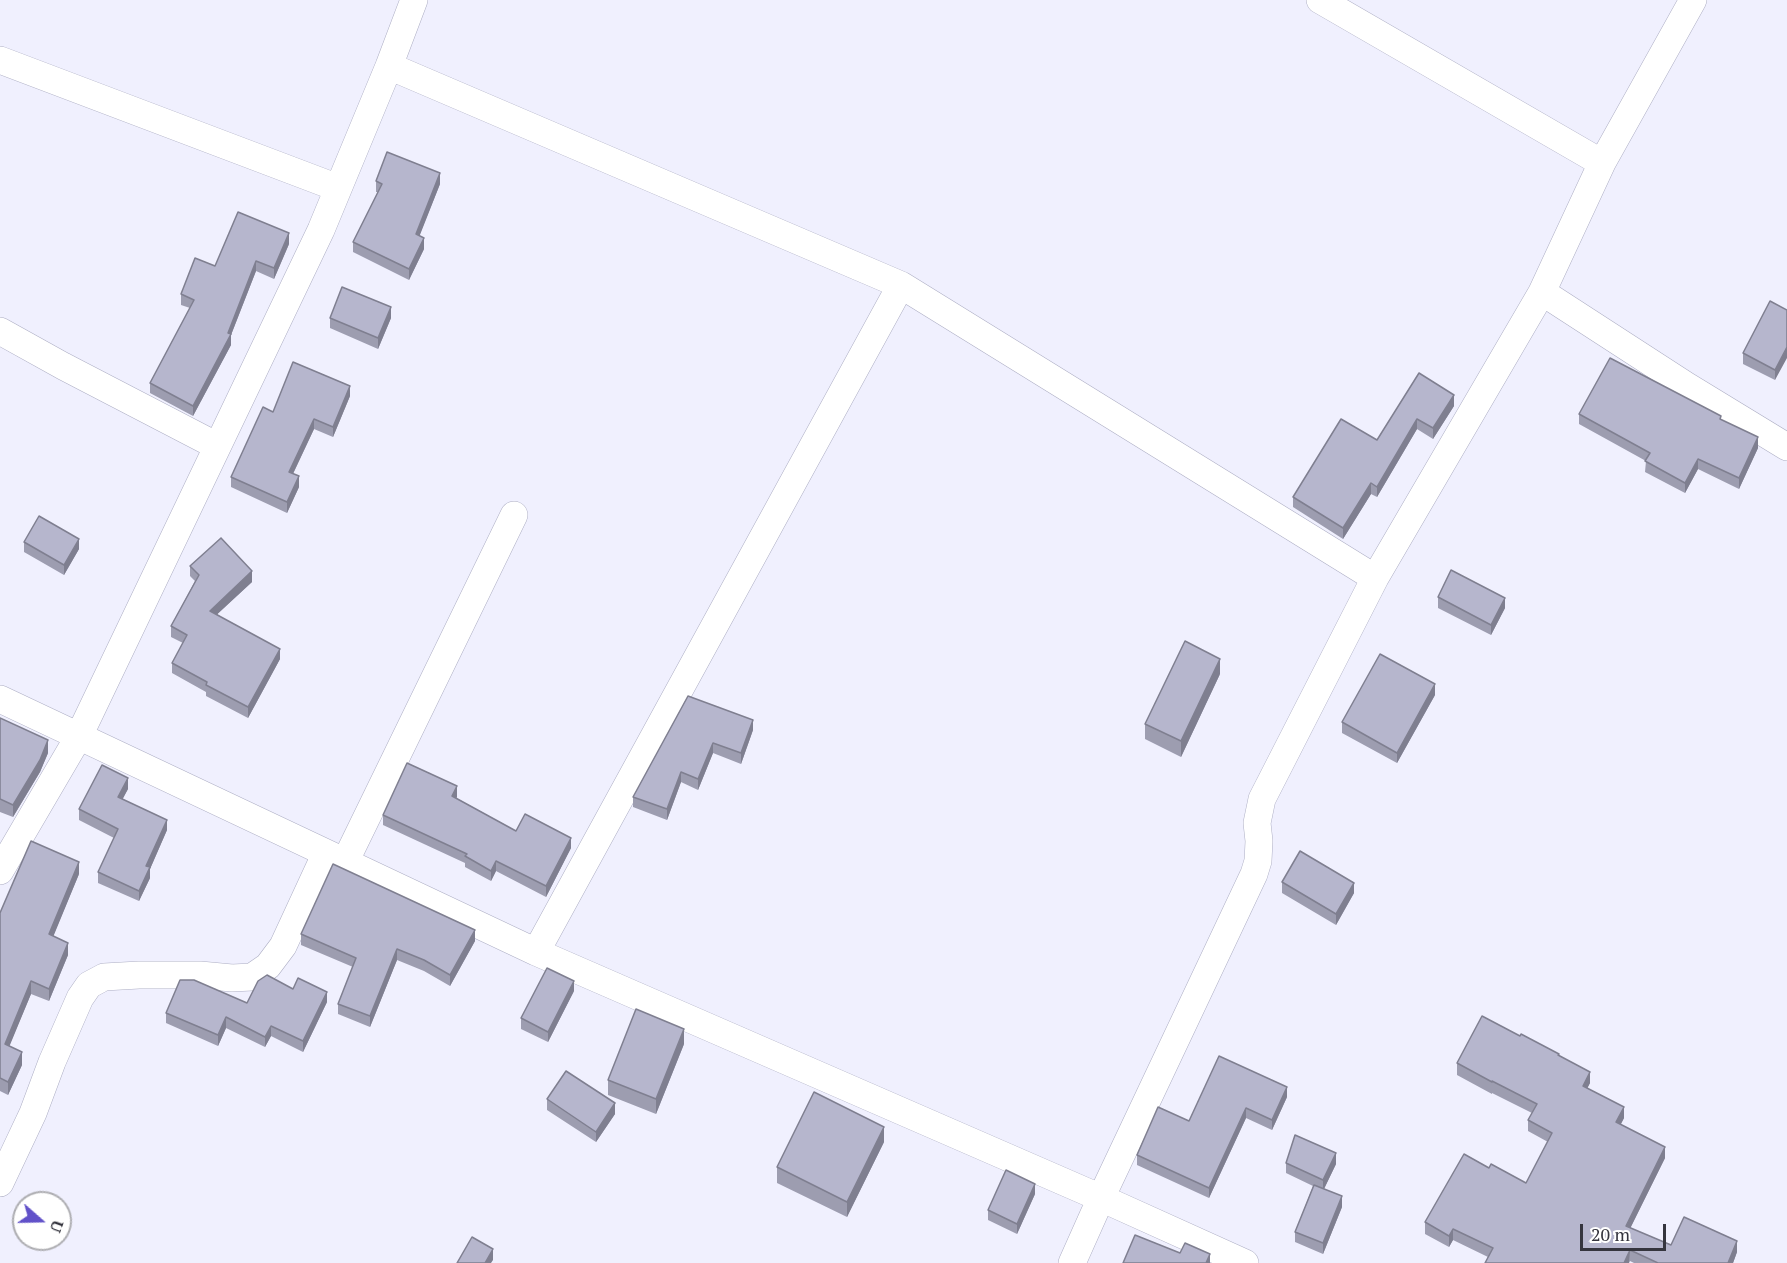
<!DOCTYPE html>
<html>
<head>
<meta charset="utf-8">
<style>
	body { margin:0 }
	#map { position:relative; width:1787px; height:1263px; overflow:hidden; background:#f0f0fe; font-family:"PT Serif",serif }
	canvas { display:block }
	.north { position:absolute; left:12px; top:1191px; width:60px; height:60px; box-sizing:border-box; background:#fff; border:2px solid #aeaeb2; border-radius:50%; rotate:110deg; font-size:16px; font-weight:700; line-height:24px; text-align:center; color:#35353e }
	.north::after { content:''; display:block; margin:auto; width:21px; height:27px; background:#6151c9; clip-path:polygon(50% 0,100% 100%,50% 72%,0 100%) }
	.scale { position:absolute; left:1580px; top:1224px; width:86px; height:27px; box-sizing:border-box; border:3px solid #35353e; border-top:0; padding-left:8px; font-size:18px; line-height:21px; white-space:nowrap; color:#35353e; -webkit-text-stroke:4px #fff; paint-order:stroke }
</style>
</head>
<body>
<div id="map">
<canvas width="1787" height="1263"></canvas>
<div class="north">U</div>
<div class="scale">20 m</div>
</div>
<script>
const ctx = document.querySelector('canvas').getContext('2d');
ctx.lineJoin = 'round';
const poly = rows => new Path2D(rows.map(r => 'M' + r).join(''));
function trace(path, color, width, dash) { ctx.strokeStyle = color; ctx.lineWidth = width; ctx.lineCap = dash ? 'butt' : 'round'; ctx.setLineDash(dash || []); ctx.stroke(path); }
function paint(path, color) { ctx.fillStyle = color; ctx.fill(path, 'evenodd'); }
const minor = poly([
	[1320,0,1602,163],
	[0,60,338,188],
	[389,66,901,285,1375,578],
	[1542,292,1687,386,1787,447],
	[0,331,63,366,217,446],
	[0,699,536,952,1101,1198,1245,1263],
	[345,862,514,515],
	[0,871,79,736,321,230,389,66,414,0],
	[536,952,901,285],
	[0,1183,33,1113,52,1062,80,998,89,985,104,977,139,975,200,975,232,978,252,977,268,966,283,946,326,853],
	[1072,1263,1101,1198,1254,874,1258,861,1259,841,1257,823,1262,799,1375,578,1542,292,1602,163,1693,0]
]);
trace(minor, '#adaec4', 28);
trace(minor, '#fff', 27);
paint(poly([
	[376,181,440,184,419,236,424,249,409,280,353,252,353,242,378,192,376,192],
	[289,244,274,279,256,271,231,335,231,345,193,416,150,393,150,383,190,308,181,305,181,294,215,266],
	[1787,310,1775,380,1743,364,1743,353],
	[330,318,391,318,378,349,330,328],
	[1419,373,1454,406,1433,439,1417,429,1377,497,1371,494,1343,539,1293,507,1293,497,1377,440],
	[350,396,333,437,314,429,293,474,299,487,287,513,231,487,231,477,273,412],
	[1579,414,1721,419,1758,448,1739,489,1698,469,1685,493,1645,472,1646,461,1579,424],
	[24,542,79,549,64,575,24,552],
	[190,566,252,582,217,614,280,659,248,718,206,696,206,692,172,673,172,663,183,643,171,637,171,626,195,581,190,576],
	[1438,597,1505,608,1491,635,1438,608],
	[1220,674,1181,757,1145,739,1145,724],
	[1435,695,1397,763,1342,733,1342,722],
	[688,696,753,730,741,764,713,753,698,790,681,782,667,820,633,807,633,797],
	[0,718,48,753,40,772,13,817,0,812],
	[128,789,122,799,167,830,150,869,150,878,139,901,98,883,98,872,114,838,79,820,79,809],
	[457,797,456,798,516,831,571,848,546,897,496,871,491,881,465,867,465,863,383,825,383,815],
	[79,874,53,936,68,955,49,1001,31,994,9,1046,22,1065,8,1095,0,1091,0,913],
	[1282,882,1354,893,1336,925,1282,893],
	[301,934,475,941,450,986,424,971,397,960,370,1027,338,1014,338,1004,353,967,301,945],
	[293,989,327,1002,303,1052,271,1036,265,1047,226,1028,218,1046,166,1023,166,1013,247,1003],
	[574,991,548,1042,521,1029,521,1018],
	[1520,1036,1559,1055,1590,1083,1587,1088,1624,1118,1621,1124,1665,1158,1630,1228,1671,1245,1737,1252,1733,1263,1634,1263,1630,1261,1629,1263,1485,1263,1488,1257,1453,1240,1449,1247,1425,1234,1425,1222,1489,1168,1526,1183,1548,1142,1528,1131,1528,1120,1532,1113,1492,1093,1492,1094,1457,1075,1457,1063],
	[684,1044,656,1114,608,1095,608,1080],
	[1287,1097,1272,1130,1246,1118,1209,1198,1137,1165,1137,1155,1189,1121],
	[547,1099,615,1114,596,1142,547,1110],
	[884,1142,847,1217,777,1183,777,1167],
	[1286,1163,1336,1164,1324,1189,1342,1207,1323,1254,1295,1242,1295,1232,1313,1186,1286,1173],
	[1035,1194,1017,1234,988,1220,988,1210]
]), '#9d9db0');
paint(poly([
	[440,173,440,184,416,245,416,234],
	[289,233,289,244,274,279,274,268],
	[424,238,424,249,409,280,409,269],
	[256,261,256,271,231,335,231,345,193,416,193,406,228,333],
	[391,307,391,318,378,349,378,338],
	[1787,347,1787,358,1775,380,1775,370],
	[350,386,350,396,333,437,333,427],
	[1454,395,1454,406,1433,439,1433,428],
	[314,419,314,429,289,482,289,472],
	[1417,419,1417,429,1377,497,1377,487],
	[1758,437,1758,448,1739,489,1739,478],
	[1698,459,1698,469,1685,493,1685,483],
	[299,476,299,487,287,513,287,502],
	[1371,483,1371,494,1343,539,1343,528],
	[79,539,79,549,64,575,64,565],
	[252,571,252,582,210,621,210,611],
	[1505,598,1505,608,1491,635,1491,625],
	[280,649,280,659,248,718,248,707],
	[1220,659,1220,674,1181,757,1181,741],
	[1435,684,1435,695,1397,763,1397,753],
	[753,720,753,730,741,764,741,753],
	[48,740,48,753,40,772,13,817,13,805],
	[713,743,713,753,698,790,698,779],
	[681,772,681,782,667,820,667,809],
	[128,778,128,789,118,808,118,797],
	[457,786,457,797,452,806,452,796],
	[167,820,167,830,150,869,150,878,139,901,139,891,146,866],
	[571,838,571,848,546,897,546,886],
	[496,861,496,871,491,881,491,871],
	[79,862,79,874,49,947,49,934],
	[1354,883,1354,893,1336,925,1336,914],
	[475,930,475,941,450,986,450,975],
	[68,943,68,955,49,1001,49,989],
	[397,949,397,960,370,1027,370,1016],
	[31,981,31,994,5,1057,5,1044],
	[574,981,574,991,548,1042,548,1032],
	[327,992,327,1002,303,1052,303,1041],
	[226,1017,226,1028,218,1046,218,1035],
	[271,1026,271,1036,265,1047,265,1037],
	[684,1029,684,1044,656,1114,656,1099],
	[22,1052,22,1065,8,1095,8,1082],
	[1590,1072,1590,1083,1583,1097,1583,1086],
	[1287,1087,1287,1097,1272,1130,1272,1120],
	[615,1103,615,1114,596,1142,596,1132],
	[1624,1107,1624,1118,1616,1133,1616,1122],
	[1246,1108,1246,1118,1209,1198,1209,1188],
	[884,1127,884,1142,847,1217,847,1202],
	[1665,1147,1665,1158,1626,1237,1626,1226],
	[1336,1153,1336,1164,1323,1191,1323,1180],
	[1035,1184,1035,1194,1017,1234,1017,1224],
	[1342,1196,1342,1207,1323,1254,1323,1243],
	[1453,1229,1453,1240,1449,1247,1449,1236],
	[1737,1241,1737,1252,1733,1263,1728,1263],
	[493,1249,493,1260,491,1263,485,1263],
	[1630,1250,1629,1263,1624,1263],
	[1210,1254,1210,1263,1206,1263]
]), '#7f7f90');
const building = poly([
	[387,152,440,173,416,234,424,238,409,269,353,242,382,184,376,181,387,152],
	[238,212,289,233,274,268,256,261,228,333,231,334,193,406,150,383,194,300,181,294,195,258,215,266,238,212],
	[342,287,391,307,378,338,330,318,342,287],
	[1770,301,1787,310,1787,347,1775,370,1743,353,1770,301],
	[1610,358,1721,416,1720,419,1758,437,1739,478,1698,459,1685,483,1645,461,1650,453,1579,414,1610,358],
	[293,362,350,386,333,427,314,419,289,472,299,476,287,502,231,477,263,407,273,412,293,362],
	[1419,373,1454,395,1433,428,1417,419,1377,487,1371,483,1343,528,1293,497,1341,419,1377,440,1419,373],
	[39,516,79,539,64,565,24,542,39,516],
	[221,538,252,571,210,611,280,649,248,707,206,685,207,682,172,663,187,635,171,626,199,575,190,566,221,538],
	[1451,570,1505,598,1491,625,1438,597,1451,570],
	[1185,641,1220,659,1181,741,1145,724,1185,641],
	[1380,654,1435,684,1397,753,1342,722,1380,654],
	[688,696,753,720,741,753,713,743,698,779,681,772,667,809,633,797,688,696],
	[0,718,48,740,40,760,13,805,0,799,0,718],
	[407,763,457,786,452,796,516,831,525,814,571,838,546,886,496,861,491,871,465,856,467,854,383,815,407,763],
	[102,765,128,778,118,797,167,820,146,866,150,867,139,891,98,872,118,829,79,809,102,765],
	[31,841,79,862,49,934,68,943,49,989,31,981,5,1044,22,1052,8,1082,0,1078,0,913,31,841],
	[1300,851,1354,883,1336,914,1282,882,1300,851],
	[333,864,475,930,450,975,424,960,397,949,370,1016,338,1004,356,958,301,934,333,864],
	[547,968,574,981,548,1032,521,1018,547,968],
	[267,975,293,989,298,978,327,992,303,1041,271,1026,265,1037,226,1017,218,1035,166,1013,180,980,194,980,247,1003,258,981,267,975],
	[636,1009,684,1029,656,1099,608,1080,636,1009],
	[1482,1016,1520,1036,1521,1034,1559,1054,1558,1055,1590,1072,1583,1086,1624,1107,1616,1122,1665,1147,1626,1226,1671,1245,1684,1217,1737,1241,1728,1263,1658,1263,1630,1250,1624,1263,1485,1263,1493,1248,1453,1229,1449,1236,1425,1222,1464,1154,1489,1168,1491,1164,1526,1183,1552,1133,1528,1120,1537,1104,1492,1081,1492,1082,1457,1063,1482,1016],
	[1219,1056,1287,1087,1272,1120,1246,1108,1209,1188,1137,1155,1158,1107,1189,1121,1219,1056],
	[566,1071,615,1103,596,1132,547,1099,566,1071],
	[814,1092,884,1127,847,1202,777,1167,814,1092],
	[1295,1135,1336,1153,1323,1180,1286,1163,1295,1135],
	[1006,1170,1035,1184,1017,1224,988,1210,1006,1170],
	[1314,1185,1342,1196,1323,1243,1295,1232,1314,1185],
	[1135,1235,1180,1253,1185,1243,1210,1254,1206,1263,1123,1263,1135,1235],
	[472,1237,493,1249,485,1263,457,1263,472,1237]
]);
paint(building, '#b6b6cd');
trace(building, '#7f7f90', 1.5);
</script>
</body>
</html>
